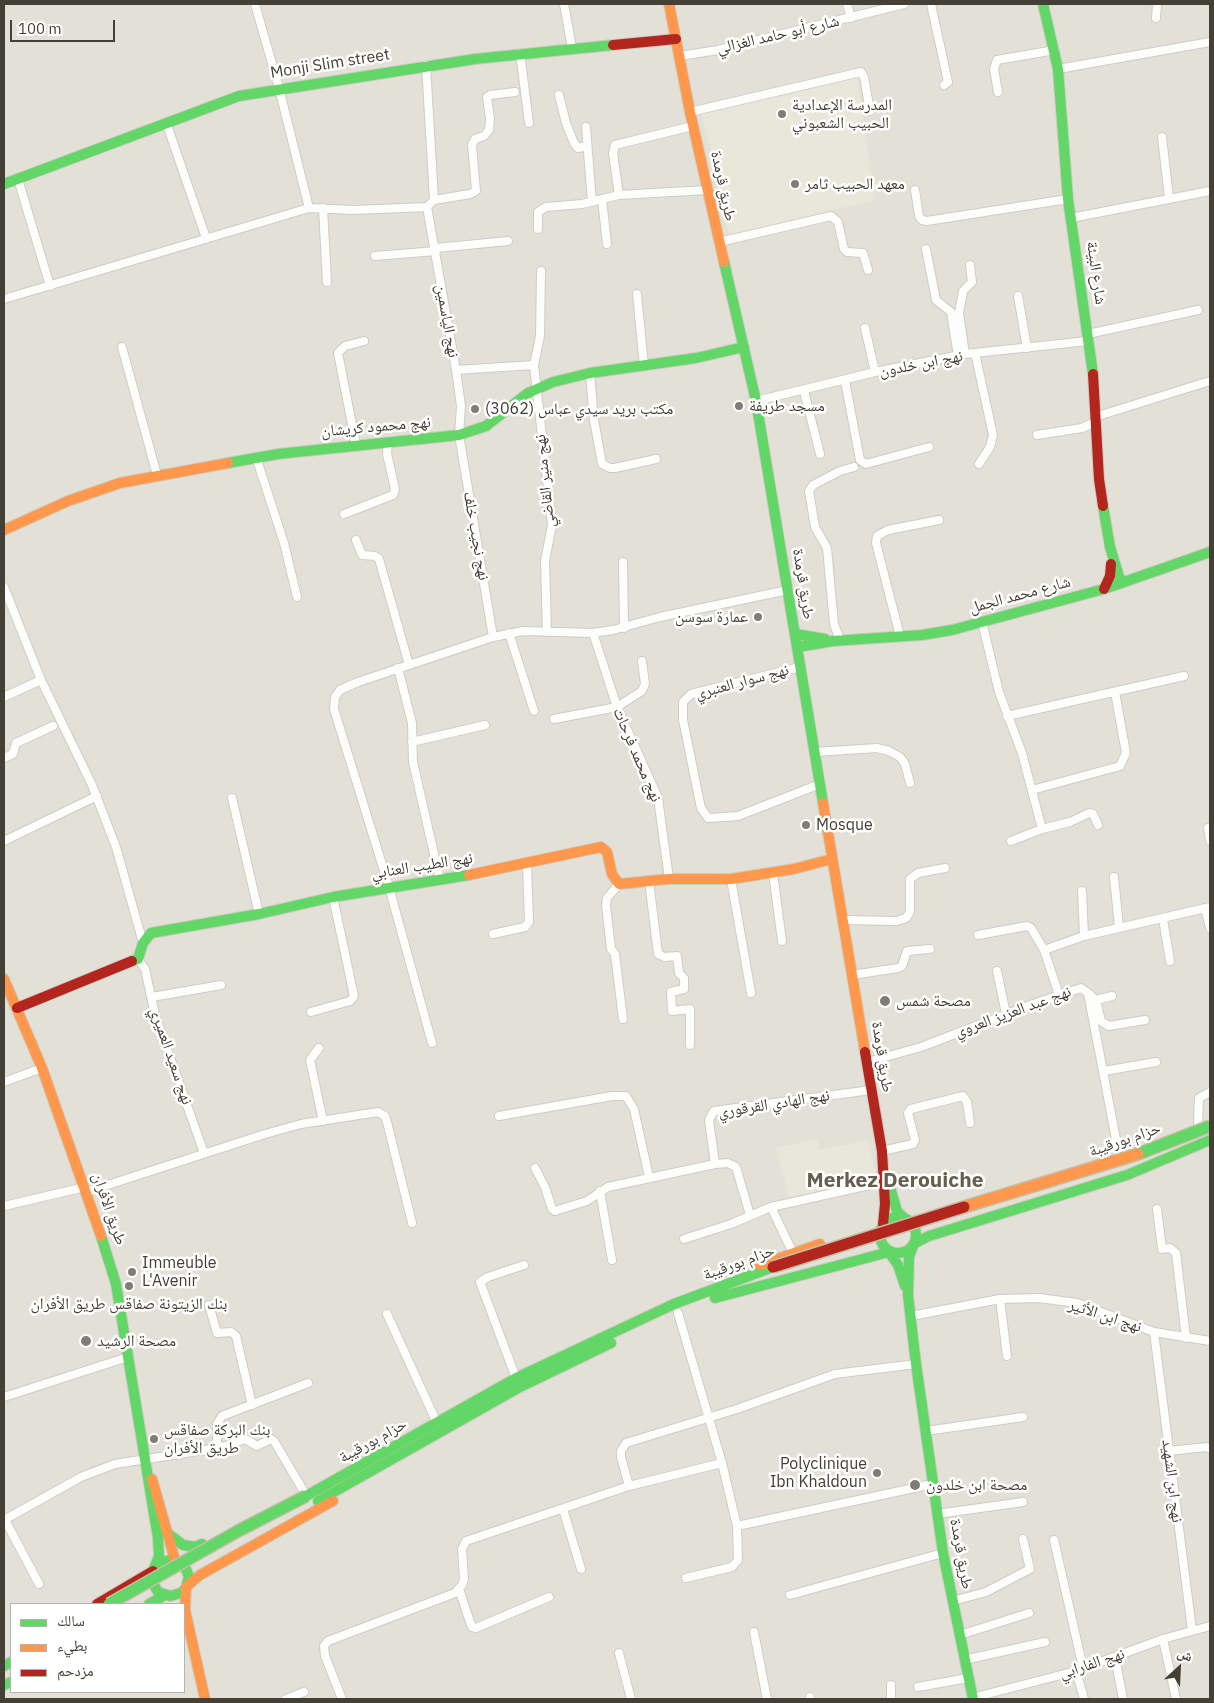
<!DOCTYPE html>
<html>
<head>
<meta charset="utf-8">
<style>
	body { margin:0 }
	#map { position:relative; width:1214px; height:1703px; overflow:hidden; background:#efefea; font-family:"IBM Plex Sans","Noto Naskh Arabic",sans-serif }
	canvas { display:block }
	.frame { position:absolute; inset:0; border:5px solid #444036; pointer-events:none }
	.legend { position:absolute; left:10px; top:1603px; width:175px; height:90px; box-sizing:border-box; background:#fff; border:1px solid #b4b3af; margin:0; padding:6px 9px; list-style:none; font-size:15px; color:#444036 }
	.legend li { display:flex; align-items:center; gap:10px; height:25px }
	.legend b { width:25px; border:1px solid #b4b3af }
	.north { position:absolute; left:1154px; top:1643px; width:50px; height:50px; -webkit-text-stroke:4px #fff; paint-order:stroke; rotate:25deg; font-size:14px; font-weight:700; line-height:20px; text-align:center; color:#444036 }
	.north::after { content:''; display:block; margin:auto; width:18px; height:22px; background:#444036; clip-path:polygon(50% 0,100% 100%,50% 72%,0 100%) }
	.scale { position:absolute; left:10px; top:20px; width:105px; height:22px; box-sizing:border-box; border:2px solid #444036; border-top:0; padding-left:6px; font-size:15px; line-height:18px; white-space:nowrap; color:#444036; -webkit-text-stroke:4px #fff; paint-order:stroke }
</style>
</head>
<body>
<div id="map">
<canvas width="1214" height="1703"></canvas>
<div class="frame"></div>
<ul class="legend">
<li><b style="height:6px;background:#63d668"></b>سالك</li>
<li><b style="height:6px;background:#ff974d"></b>بطيء</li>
<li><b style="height:6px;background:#b3261e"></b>مزدحم</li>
</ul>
<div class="north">ش</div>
<div class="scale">100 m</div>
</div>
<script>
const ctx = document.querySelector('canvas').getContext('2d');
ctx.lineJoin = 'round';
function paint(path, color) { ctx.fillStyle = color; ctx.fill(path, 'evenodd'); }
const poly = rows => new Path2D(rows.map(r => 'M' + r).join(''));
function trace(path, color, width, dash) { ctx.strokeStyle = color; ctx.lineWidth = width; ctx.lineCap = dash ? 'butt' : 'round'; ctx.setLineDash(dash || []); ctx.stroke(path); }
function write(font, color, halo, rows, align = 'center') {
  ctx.font = font + ' "IBM Plex Sans","Noto Naskh Arabic",sans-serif'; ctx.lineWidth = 5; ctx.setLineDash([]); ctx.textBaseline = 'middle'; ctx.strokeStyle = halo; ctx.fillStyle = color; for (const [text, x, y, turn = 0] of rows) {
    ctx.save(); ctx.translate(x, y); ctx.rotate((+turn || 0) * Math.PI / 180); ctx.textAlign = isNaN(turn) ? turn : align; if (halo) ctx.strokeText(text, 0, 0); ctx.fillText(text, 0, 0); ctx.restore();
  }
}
paint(poly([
	[4,4,1210,4,1210,1699,4,1699],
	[11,1604,184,1604,184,1692,11,1692]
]), '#e3e1d7');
paint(poly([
	[857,75,875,200,733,234,727,230,713,168,716,164,715,157,710,154,711,144,708,143,702,112],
	[817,1139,819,1150,868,1140,876,1176,874,1180,789,1197,776,1148]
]), '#e9e7da');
const street = poly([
	[255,4,279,88,309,208],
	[564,4,572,48],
	[847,4,851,18],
	[931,4,948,82,944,85],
	[1156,18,1157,4],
	[520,53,529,123],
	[680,56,718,50,904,4],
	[1058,69,1210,42],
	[998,92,994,69,997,60,1055,50],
	[559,95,566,123,574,143,578,148,587,146],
	[690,112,861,72,864,77,870,111],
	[166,122,206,238],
	[586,127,592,202],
	[1162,137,1169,198],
	[18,179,50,286],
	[915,190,919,216,922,220,927,221,1068,199],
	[619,195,613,153,615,145,693,126],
	[602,199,607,244],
	[434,200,470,194,476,191,472,145,475,139,484,136,489,130,490,119,487,97,490,95,515,92],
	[427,207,456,370,461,406,459,435,493,637],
	[323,208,327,282],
	[1071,218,1210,191],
	[538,229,538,212,546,207,582,204,619,195,707,190],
	[719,242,831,216,838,222,844,249,847,252,863,253,868,270],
	[436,248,508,241],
	[926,249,936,300,951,312,958,356],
	[375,256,436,251],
	[637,294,644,366],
	[1018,296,1027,348],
	[4,299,309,208,353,210,427,207,434,200,426,65],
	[865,328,875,372],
	[1088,334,1198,310],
	[122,347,157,475],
	[975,353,993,435,990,447,979,464],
	[965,354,959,313,963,291,972,282,970,265],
	[534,365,540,336,541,271],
	[456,370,534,365,552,525,545,561,547,632],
	[590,373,594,420,602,464,610,468,615,468,656,459],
	[845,381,860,460,866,464,929,447],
	[804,391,820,454],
	[756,401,875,372,965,354,1088,341],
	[1037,435,1082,428,1093,423,1098,416,1210,381],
	[356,445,338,353,345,346,364,341],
	[256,457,284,543,297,597],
	[344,514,393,495,395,489,387,454,388,443],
	[356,540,362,555,375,556,379,559,409,665],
	[623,562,624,628],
	[4,587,41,680,92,785,116,847,143,943],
	[982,622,999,692,1022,753,1042,829],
	[509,633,534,711],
	[593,633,617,707,658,798,669,879],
	[900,636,876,543,877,536,888,530,939,520],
	[840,640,834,624,827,548,815,527,809,491,813,485,840,471,854,467],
	[800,667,691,694,683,702,683,720,701,808,708,818,738,816,820,784],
	[398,668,412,723,413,762,440,880],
	[4,697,41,680],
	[1007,716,1184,676],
	[554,719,617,707,642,691,645,684,642,661],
	[412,742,485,725],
	[815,752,877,748,889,751,900,757,905,764,910,783],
	[4,758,13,754,16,743,53,726],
	[1032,790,1120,766,1126,753,1115,692],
	[232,798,259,914],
	[1208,828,1210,841],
	[4,841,97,796],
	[1011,841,1042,829,1070,822,1089,813,1093,814,1098,825],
	[773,873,782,941],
	[1114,877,1119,927],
	[731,879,751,993],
	[649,881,658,954,664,957,677,956,679,973,684,978,684,989,671,992,672,1011,690,1009,690,1045],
	[619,884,607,898,606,905,611,949,615,954,623,1019],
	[1082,891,1084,936],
	[1205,908,1210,928],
	[1163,919,1170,961],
	[843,920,897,921,906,918,910,912,910,879,918,873,945,868],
	[493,934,525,927,529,922,527,865],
	[978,935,1027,926,1031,928,1044,950],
	[138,959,145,969,155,1015,204,1153],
	[997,971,1006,1014],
	[852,975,898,968,902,966,907,951,930,949],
	[1088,993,1096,1000,1101,1021,1109,1026,1145,1020],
	[1059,995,1044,950,1084,936,1210,907],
	[152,997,221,985],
	[1096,1000,1112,996],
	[311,1012,350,1001,354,996,333,897],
	[432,1043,389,887,334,709,335,697,340,690,358,682,493,637,523,631,593,633,613,630,660,617,788,590],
	[319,1048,310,1060,323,1121],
	[867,1062,921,1047,1033,1004,1081,988,1088,993,1119,1155],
	[1104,1071,1156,1062],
	[4,1082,42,1068],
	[499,1116,612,1096,626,1096,634,1109,649,1177],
	[1198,1124,1199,1098,1210,1092],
	[882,1151,913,1144,915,1140,908,1113,911,1109,963,1096,967,1102,970,1123],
	[535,1168,545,1187,552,1209,555,1211,587,1201,608,1187,715,1164],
	[600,1191,612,1260],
	[86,1192,265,1134,301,1124,378,1112,385,1116,387,1122,412,1223],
	[4,1206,85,1187],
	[771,1207,793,1253],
	[1157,1209,1162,1249,1170,1248,1176,1253,1186,1338],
	[750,1215,736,1167,728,1163,715,1164,709,1120,714,1111,871,1090],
	[684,1239,731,1224,771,1207,883,1182],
	[1000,1299,1007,1356],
	[209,1305,217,1333,231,1332,236,1336,252,1405],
	[387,1314,437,1423],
	[911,1316,1000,1299,1039,1298,1077,1303,1154,1332,1210,1341],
	[1154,1332,1192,1630],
	[516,1378,480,1282,488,1277,524,1265],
	[4,1397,128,1357],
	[926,1431,1023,1417],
	[215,1445,223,1447,245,1439,257,1446,271,1439,274,1441,303,1490],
	[1168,1451,1207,1447,1210,1449],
	[629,1486,722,1463,678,1313],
	[563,1509,581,1569],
	[937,1514,1023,1502],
	[4,1520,81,1477,115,1464,211,1449,217,1441,217,1424,222,1416,308,1383],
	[5,1520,39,1584],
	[737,1526,933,1484],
	[1054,1540,1083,1668],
	[686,1578,732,1567,738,1560,737,1526,722,1463],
	[459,1589,470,1622,472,1627,476,1628,549,1597],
	[790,1595,943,1553],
	[953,1601,986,1592,1030,1569,1023,1539],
	[754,1632,767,1699],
	[960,1635,1029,1613],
	[1163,1639,1176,1699],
	[619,1653,631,1699],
	[1115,1657,1123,1699],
	[964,1660,1045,1642],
	[1076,1671,1084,1699],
	[891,1685,891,1699],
	[918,1687,968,1678],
	[810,1697,810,1699],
	[972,1698,1076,1671,1163,1639,1210,1626],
	[286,1699,304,1692],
	[342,1699,325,1656,324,1646,328,1641,455,1593,462,1585,464,1579,462,1549,466,1541,629,1486,621,1457,621,1451,626,1443,737,1409,835,1374,916,1364]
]);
const fast = poly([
	[1043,4,1058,69,1068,199,1093,374],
	[4,184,239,96,475,59,613,45],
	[724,262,756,401,823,803],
	[228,463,278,454,459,435,486,426,528,393,553,382,590,373,696,358,744,347],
	[1103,506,1110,547,1121,583],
	[795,634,825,639],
	[798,647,833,641,922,635,952,630,1104,589,1210,552],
	[132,961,138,959,143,943,151,933,259,914,333,897,469,875],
	[889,1184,897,1211,904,1218],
	'880 1235a18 18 0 1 1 36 0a18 18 0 1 1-36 0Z',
	[101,1236,116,1284,158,1538,159,1556,153,1571,152,1582,158,1592,170,1596,181,1593,186,1588,189,1576,184,1565,172,1559,156,1565],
	[915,1243,929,1236,1127,1175,1210,1140],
	[913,1246,909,1257,908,1295,916,1364,943,1553,973,1699],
	[889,1252,898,1265,905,1286],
	[715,1298,889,1252],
	[306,1496,516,1378,674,1304,773,1267],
	[318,1501,520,1387,611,1343],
	[166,1532,183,1545,195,1547,202,1544],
	[149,1604,165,1595],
	[4,1666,11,1662],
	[4,1685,11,1682]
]);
const slow = poly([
	[669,4,690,112,724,262],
	[4,530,68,501,120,483,228,463],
	[823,803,865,1052],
	[469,875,601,847,607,852,612,874,619,884,669,879,731,879,794,869,832,859],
	[4,979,42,1068,101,1236],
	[760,1265,820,1244],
	[152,1479,175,1560],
	[187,1586,200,1575,333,1501],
	[186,1588,185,1610,205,1699]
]);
const jam = poly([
	[613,45,676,39],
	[1093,374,1099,479,1103,506],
	[1104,589,1110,576,1111,564],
	[17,1008,132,961],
	[865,1052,882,1151,885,1204,883,1224],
	[97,1604,153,1571]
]);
trace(street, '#cdccc7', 10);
trace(fast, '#ceccc1', 12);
trace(slow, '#ceccc1', 12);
trace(jam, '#ceccc1', 12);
trace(street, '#fdfdfc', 8);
trace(fast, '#63d668', 10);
trace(slow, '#ff974d', 10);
trace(jam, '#b3261e', 10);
const fastBridge = poly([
	[1138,1154,1210,1126],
	[109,1604,238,1531,306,1496]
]);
const slowBridge = poly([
	[964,1207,1138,1154]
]);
const jamBridge = poly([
	[773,1267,964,1207]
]);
trace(fastBridge, '#c5bda7', 14, []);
trace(slowBridge, '#c5bda7', 14, []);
trace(jamBridge, '#c5bda7', 14, []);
trace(fastBridge, '#63d668', 11);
trace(slowBridge, '#ff974d', 11);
trace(jamBridge, '#b3261e', 11);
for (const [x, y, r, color] of [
	[782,114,5,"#807d75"],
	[795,184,5,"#807d75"],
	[739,406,5,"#807d75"],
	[475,409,5,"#807d75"],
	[758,617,5,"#807d75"],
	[806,825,5,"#807d75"],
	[885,1001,6,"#807d75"],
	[132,1272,5,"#807d75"],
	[129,1286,5,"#807d75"],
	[86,1341,6,"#807d75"],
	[154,1439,5,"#807d75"],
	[877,1473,5,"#807d75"],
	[915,1485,6,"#807d75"]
]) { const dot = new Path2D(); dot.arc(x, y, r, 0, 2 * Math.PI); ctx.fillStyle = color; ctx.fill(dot); trace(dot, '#fff', 2); }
write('16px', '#444036', '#fff', [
	["شارع أبو حامد الغزالي",778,35,-13],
	["Monji Slim street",330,64,-9],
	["طريق قرمدة",723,186,78],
	["شارع البيئة",1096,273,82],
	["نهج الياسمين",447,321,80],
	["نهج ابن خلدون",921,364,-11],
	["نهج محمود كريشان",376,427,-5],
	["نهج منير القاضي",545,481,-96],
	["نهج نجيب خلف",476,536,80],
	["طريق قرمدة",803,584,81],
	["شارع محمد الجمل",1020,595,-15],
	["نهج سوار العنبري",742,682,-15],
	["نهج محمد فرحات",637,755,67],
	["نهج الطيب العنابي",422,866,-9],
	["نهج عبد العزيز العروي",1013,1012,-20],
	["نهج سعيد العميري",171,1056,71],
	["طريق قرمدة",882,1057,81],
	["نهج الهادي القرقوري",774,1104,-9],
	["حزام بورقيبة",1125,1140,-19],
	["طريق الأفران",109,1209,71],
	["حزام بورقيبة",739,1263,-20],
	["نهج ابن الأثير",1105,1316,18],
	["حزام بورقيبة",373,1441,-29],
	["نهج ابن الشهيد",1172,1481,83],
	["طريق قرمدة",961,1554,80],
	["نهج الفارابي",1092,1664,-18]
]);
write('16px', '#444036', '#fff', [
	["المدرسة الإعدادية",792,105],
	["الحبيب الشعبوني",792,123],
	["معهد الحبيب ثامر",805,184],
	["مسجد طريفة",749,406],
	["مكتب بريد سيدي عباس (3062)",485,409],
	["عمارة سوسن",748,617,"right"],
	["Mosque",816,825],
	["مصحة شمس",896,1001],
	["Immeuble",142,1263],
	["L'Avenir",142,1281],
	["بنك الزيتونة صفاقس طريق الأفران",129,1304,"center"],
	["مصحة الرشيد",97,1341],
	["بنك البركة صفاقس",164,1430],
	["طريق الأفران",164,1448],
	["Polyclinique",867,1464,"right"],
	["Ibn Khaldoun",867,1482,"right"],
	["مصحة ابن خلدون",926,1485]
], 'left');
write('bold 21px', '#665f4f', '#fff', [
	["Merkez Derouiche",895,1181]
]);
</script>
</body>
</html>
